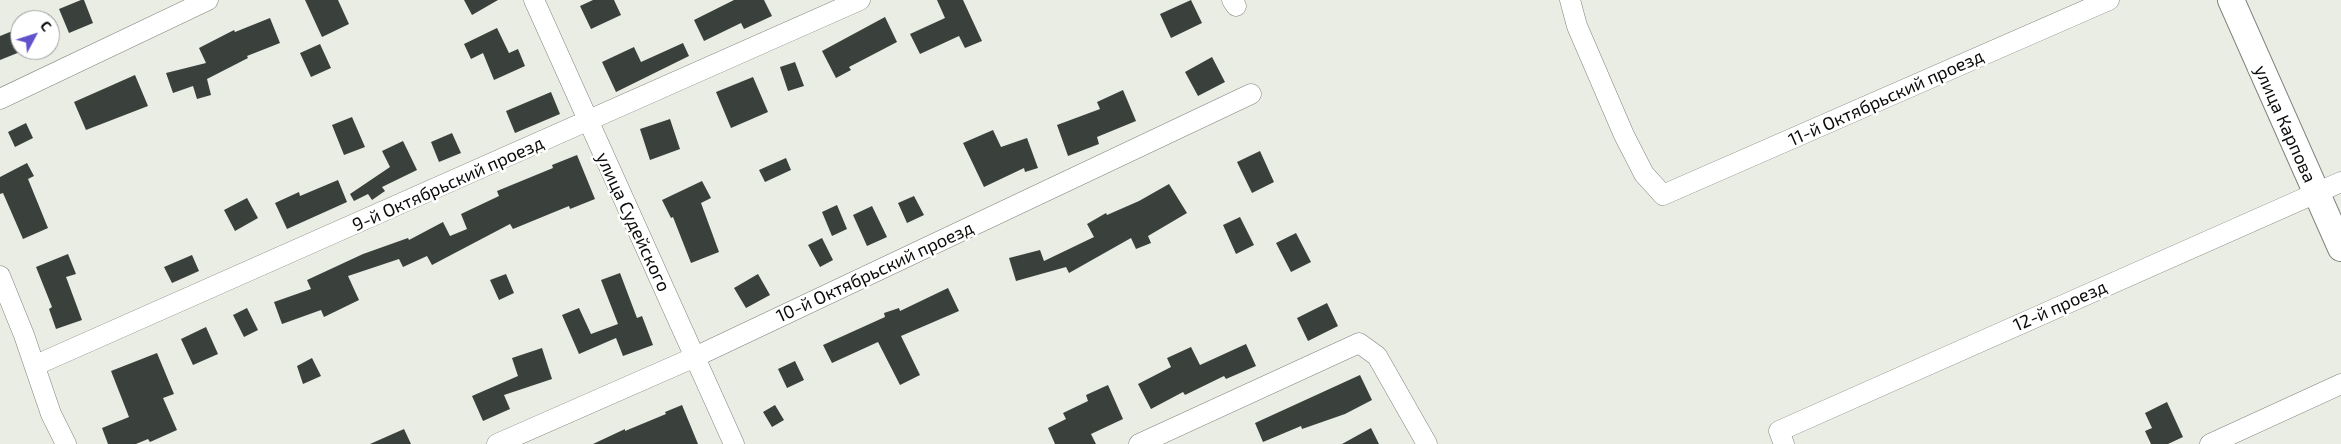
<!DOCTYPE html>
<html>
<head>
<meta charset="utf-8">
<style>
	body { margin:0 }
	#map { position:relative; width:2341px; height:444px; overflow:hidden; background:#e9ede4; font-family:"Exo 2",sans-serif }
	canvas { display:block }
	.north { position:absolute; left:10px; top:10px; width:50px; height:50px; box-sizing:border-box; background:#fff; border:1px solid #9d9e9d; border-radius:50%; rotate:50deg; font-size:14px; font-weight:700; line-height:20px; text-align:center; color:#0b0c09 }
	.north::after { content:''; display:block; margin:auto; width:18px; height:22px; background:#5f52cb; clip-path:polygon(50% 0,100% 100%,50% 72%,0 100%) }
</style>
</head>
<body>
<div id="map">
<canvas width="2341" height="444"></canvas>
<div class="north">С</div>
</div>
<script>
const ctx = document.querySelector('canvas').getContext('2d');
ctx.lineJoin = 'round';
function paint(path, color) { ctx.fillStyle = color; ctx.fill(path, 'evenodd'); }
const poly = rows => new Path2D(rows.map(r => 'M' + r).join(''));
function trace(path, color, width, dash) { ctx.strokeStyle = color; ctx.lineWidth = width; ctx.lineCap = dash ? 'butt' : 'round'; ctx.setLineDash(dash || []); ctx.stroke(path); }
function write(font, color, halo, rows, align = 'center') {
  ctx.font = font + ' "Exo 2",sans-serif'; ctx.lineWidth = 5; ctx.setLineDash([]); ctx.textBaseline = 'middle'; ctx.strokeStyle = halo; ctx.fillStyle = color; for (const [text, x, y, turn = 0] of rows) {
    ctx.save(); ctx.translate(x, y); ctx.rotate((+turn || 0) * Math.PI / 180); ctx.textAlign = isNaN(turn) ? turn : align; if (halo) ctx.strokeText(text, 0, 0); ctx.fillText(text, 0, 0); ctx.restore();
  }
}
paint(poly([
	[81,0,84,0,93,23,69,33,59,9],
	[305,0,338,0,349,24,322,37],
	[464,0,498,0,472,15],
	[593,0,614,0,621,15,591,29,580,6],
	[734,0,764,0,772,16,744,29,741,23,704,41,694,20],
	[937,0,963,0,982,41,965,48,959,36,920,54,910,34,945,18],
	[1191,0,1202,23,1171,38,1160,14],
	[885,17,897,42,849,67,851,70,836,78,822,51],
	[270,18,280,43,247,56,248,58,207,79,211,95,197,99,193,86,173,93,166,73,206,63,199,48,234,30,235,32],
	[20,28,20,52,0,60,0,36],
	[497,28,509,53,518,49,525,66,494,80,483,53,471,59,464,44],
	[683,43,689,56,616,92,602,62,634,47,641,62],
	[320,44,331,68,311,77,300,53],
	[1212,57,1225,82,1198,96,1185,72],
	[795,62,804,86,788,91,780,67],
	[135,75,148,106,86,130,74,102],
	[753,77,768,112,731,128,716,92],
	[1123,90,1136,121,1097,137,1099,144,1068,156,1057,125,1100,109,1097,102],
	[551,92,560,114,515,133,506,111],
	[352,117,365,147,344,155,332,125],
	[670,119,680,149,650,160,640,129],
	[26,123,33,138,15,147,8,132],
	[993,130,1001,147,1027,138,1038,168,1025,172,1024,168,984,187,963,143],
	[452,133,461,153,439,162,431,142],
	[403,141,417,170,382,187,385,191,372,200,368,194,354,201,350,194,390,167,382,151],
	[1260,151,1274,182,1252,193,1237,162],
	[577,155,595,199,570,209,569,206,513,229,510,224,432,265,427,256,403,267,399,259,348,276,359,300,324,317,321,310,282,324,274,302,311,289,307,280,363,254,408,238,409,240,443,222,450,236,467,229,461,214,499,196,497,191,553,168,552,165],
	[786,158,791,170,765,182,759,170],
	[27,163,34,176,28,179,48,228,23,239,3,193,0,194,0,177],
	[338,180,347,202,287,229,275,203,299,192,300,196],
	[702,181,711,198,701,203,719,252,691,263,673,217,671,218,662,200],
	[1169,184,1187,213,1148,236,1151,243,1136,249,1131,238,1069,273,1066,267,1016,281,1009,258,1040,250,1044,261,1094,237,1087,224,1106,213,1107,215,1139,201],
	[914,196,924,215,907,223,898,203],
	[247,198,258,218,235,231,224,210],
	[837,205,847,229,832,236,822,212],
	[872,206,887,237,867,246,853,215],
	[1240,217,1254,245,1236,254,1223,225],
	[1296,233,1311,262,1291,272,1276,243],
	[822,238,833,260,820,267,808,245],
	[68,254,76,274,66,277,82,320,56,329,49,309,52,307,36,267],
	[192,255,199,271,172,283,164,267],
	[620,273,637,318,642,316,653,345,623,356,616,338,579,354,562,315,579,308,591,334,618,324,601,280],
	[506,274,514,293,499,300,490,280],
	[758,274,770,295,746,308,734,288],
	[948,288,959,311,901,336,920,375,900,385,878,342,832,363,823,345,885,317,884,313,899,308,900,311],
	[1327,303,1338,326,1308,341,1297,318],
	[247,308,258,330,244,337,233,315],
	[206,327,218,354,193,365,181,339],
	[1246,344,1256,366,1226,379,1224,376,1185,395,1183,392,1151,409,1138,384,1171,367,1167,358,1191,347,1200,365],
	[542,348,552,379,504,395,510,409,483,421,472,396,518,376,512,358],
	[157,353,174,394,163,398,177,430,150,442,148,439,136,444,108,444,102,428,129,417,111,371],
	[312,358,321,376,303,384,297,366],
	[795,361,804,380,787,388,778,369],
	[1360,375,1372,400,1345,414,1302,429,1301,426,1263,442,1255,423],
	[1108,385,1123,419,1091,434,1096,444,1055,444,1048,428,1066,419,1063,413,1088,401,1086,395],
	[2167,402,2183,437,2168,444,2151,444,2145,431,2152,428,2145,413],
	[682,405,698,444,593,444,625,429,625,431,666,414,665,412],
	[775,405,784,420,772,427,763,412],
	[1371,428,1379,444,1342,444],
	[404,429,411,444,370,444]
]), '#3a413c');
const minor = poly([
	[534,0,734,444],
	[1232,0,1236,6],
	[1570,0,1577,26,1624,135,1644,174,1663,195,2109,0],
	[0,99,208,0],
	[0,276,24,335,51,414,66,444],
	[36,365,860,0],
	[497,444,695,357,1251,94],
	[1139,444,1359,343,1377,356,1427,444],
	[1784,444,1779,431,2341,182],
	[2210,444,2341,384]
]);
const major = poly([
	[2231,0,2341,248]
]);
trace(minor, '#7f837b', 21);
trace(major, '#7f837b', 28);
trace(minor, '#fff', 20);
trace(major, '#fff', 26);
write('18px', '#0b0c09', '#fff', [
	["11-й Октябрьский проезд",1886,98,-24],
	["улица Карпова",2285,124,66],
	["9-й Октябрьский проезд",448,184,-24],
	["улица Судейского",633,222,65],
	["10-й Октябрьский проезд",875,272,-25],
	["12-й проезд",2060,306,-24]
]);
</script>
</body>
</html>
